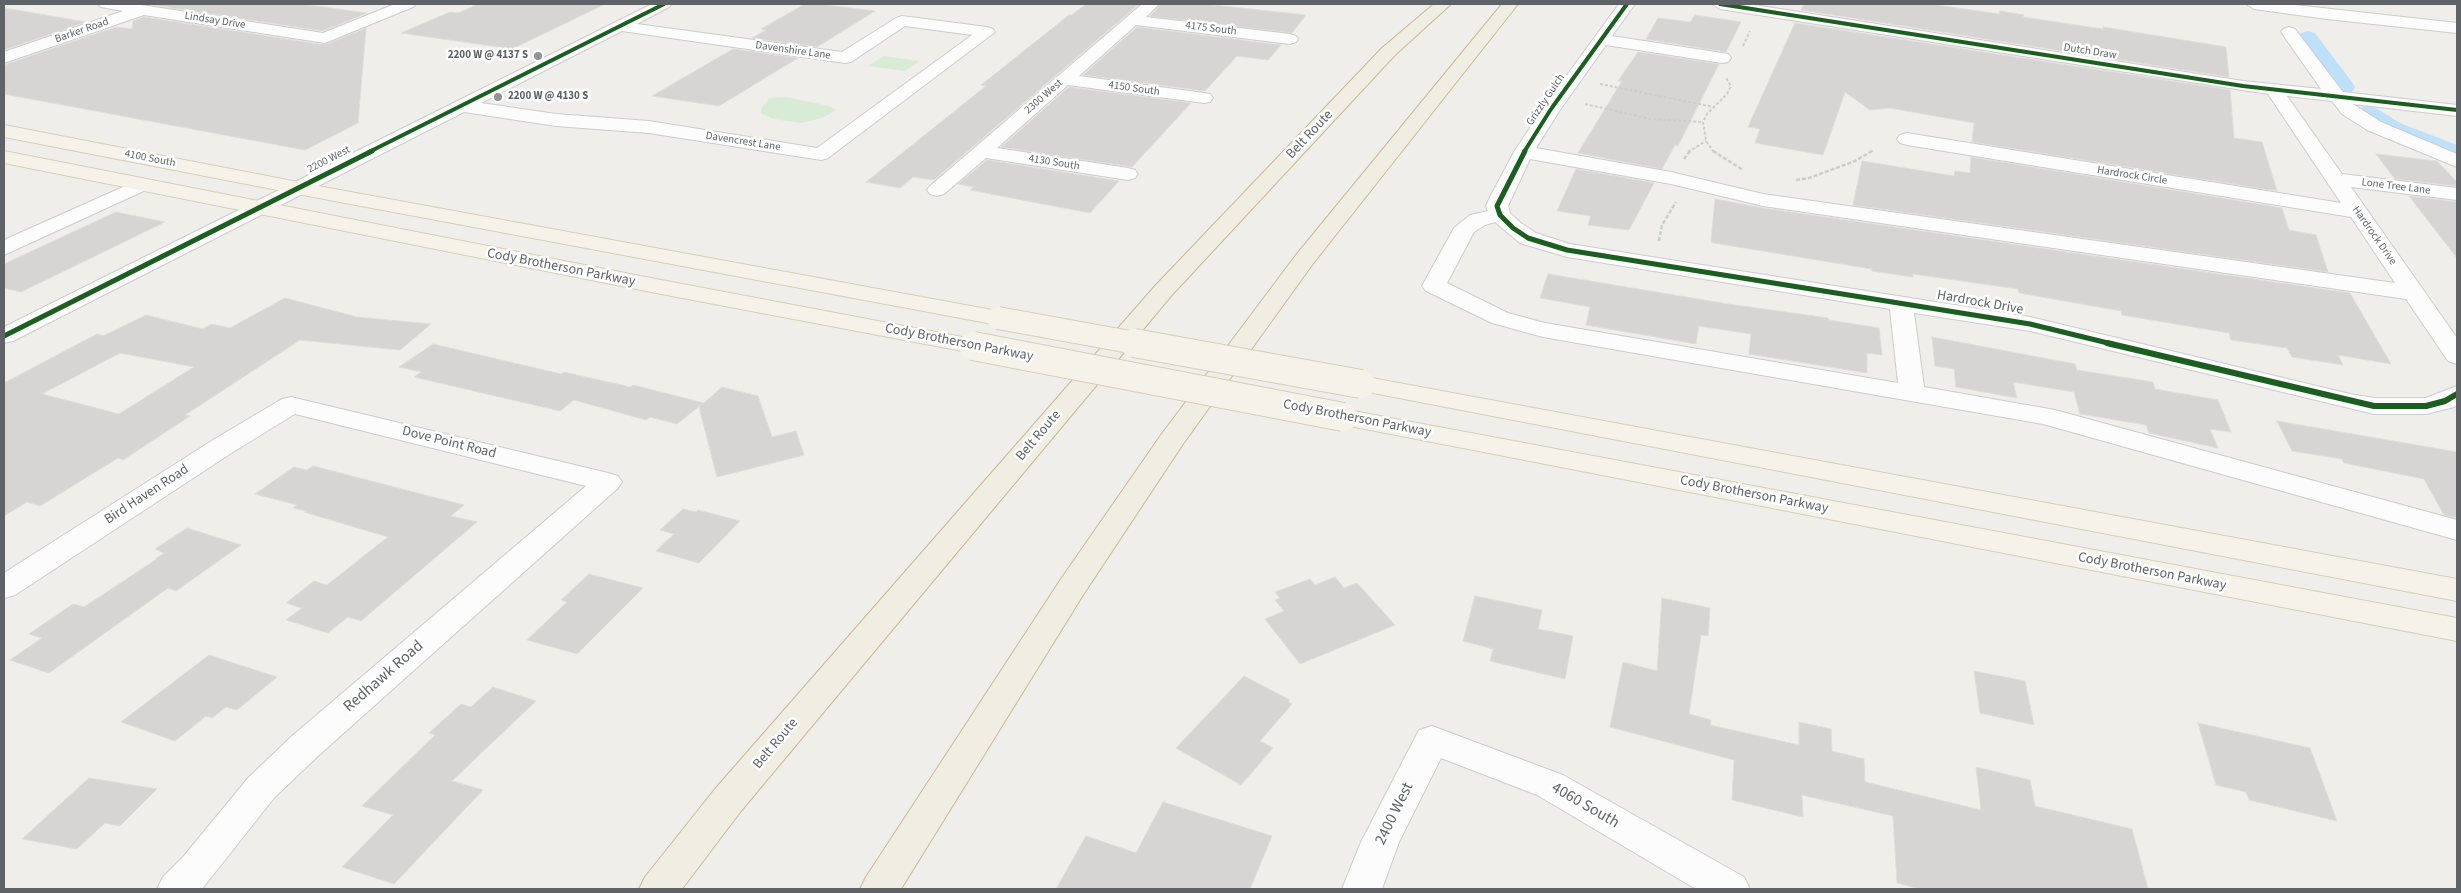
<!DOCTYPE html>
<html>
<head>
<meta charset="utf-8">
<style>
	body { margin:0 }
	#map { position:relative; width:2461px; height:893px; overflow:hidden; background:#efeeea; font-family:"Source Sans 3",sans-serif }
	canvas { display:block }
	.frame { position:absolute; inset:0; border:5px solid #5f6368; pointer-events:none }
</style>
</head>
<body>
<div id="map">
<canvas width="2461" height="893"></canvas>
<div class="frame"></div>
</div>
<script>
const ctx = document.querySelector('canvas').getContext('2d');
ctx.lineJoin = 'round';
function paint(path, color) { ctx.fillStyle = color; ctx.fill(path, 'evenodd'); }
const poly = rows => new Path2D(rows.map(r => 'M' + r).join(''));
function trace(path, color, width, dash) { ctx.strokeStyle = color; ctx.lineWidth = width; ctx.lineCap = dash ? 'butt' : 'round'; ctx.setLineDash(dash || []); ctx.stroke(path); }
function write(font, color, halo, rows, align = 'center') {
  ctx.font = font + ' "Source Sans 3",sans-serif'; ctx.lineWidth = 5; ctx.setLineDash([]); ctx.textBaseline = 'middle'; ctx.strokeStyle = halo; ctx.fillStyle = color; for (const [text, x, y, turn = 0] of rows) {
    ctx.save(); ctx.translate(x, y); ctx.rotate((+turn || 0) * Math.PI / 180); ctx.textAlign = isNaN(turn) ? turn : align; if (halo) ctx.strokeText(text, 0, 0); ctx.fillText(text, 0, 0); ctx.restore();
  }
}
paint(poly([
	[883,56,919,61,905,71,868,66],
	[787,97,829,106,837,110,822,118,802,123,773,119,761,113,761,109,769,98]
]), '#d8ebd6');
paint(poly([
	[2308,31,2315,33,2352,82,2355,87,2352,92,2344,94,2336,92,2298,37,2301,33,2308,31],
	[2368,106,2376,108,2400,123,2457,145,2457,160,2384,133,2360,118,2357,113,2360,108,2368,106]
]), '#bfe0f9');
const building = poly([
	[146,4,301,4,367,13,323,31,146,4],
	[479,4,605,4,512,49,401,33,450,12,458,13,479,4],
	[805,4,817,4,875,11,817,47,752,38,766,30,761,29,805,4],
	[1086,4,1139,4,934,180,913,177,900,188,866,182,986,86,981,85,1069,15,1072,15,1086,4],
	[1161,4,1204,4,1306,15,1292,33,1150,16,1161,4],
	[1804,4,1930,4,1999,14,2000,11,2024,15,2023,17,2103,29,2103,27,2226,47,2229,77,1801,10,1804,4],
	[4,8,86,22,4,50,4,8],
	[1695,15,1741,22,1726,52,1646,39,1658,18,1690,22,1695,15],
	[144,17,325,45,366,28,358,123,305,150,4,94,4,65,116,27,132,29,133,21,144,17],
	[1795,23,2230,90,2234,138,2262,142,2277,191,1972,142,1974,123,1890,108,1870,110,1845,92,1823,155,1755,143,1760,129,1748,127,1795,23],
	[1137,27,1281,45,1268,60,1237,56,1205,91,1083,75,1137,27],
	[733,49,798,58,719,106,652,96,733,49],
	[1638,52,1719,64,1678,146,1675,145,1662,169,1578,153,1622,81,1618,81,1638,52],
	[1069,87,1191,103,1132,167,1001,147,1069,87],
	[2376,154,2437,161,2457,182,2457,186,2395,179,2376,154],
	[1971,157,2282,208,2289,230,2316,235,2328,272,1853,205,1862,161,1954,176,1955,171,1970,173,1971,157],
	[987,160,1119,181,1090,213,970,190,974,187,958,184,987,160],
	[1576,169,1654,183,1629,230,1588,225,1591,216,1557,211,1576,169],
	[2409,196,2457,202,2457,258,2409,196],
	[1715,199,1763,208,2350,293,2391,364,2338,355,2343,365,2292,357,2287,348,2231,340,2229,333,2122,315,2121,311,2019,293,2018,289,1913,274,1913,277,1872,271,1872,269,1714,243,1711,242,1715,199],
	[116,212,165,222,21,292,4,288,4,264,116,212],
	[1548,274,1728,304,1828,318,1829,320,1879,328,1882,355,1867,353,1867,373,1749,354,1751,334,1699,326,1696,344,1586,325,1590,307,1540,298,1548,274],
	[285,298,357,317,431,324,400,350,300,340,185,415,190,416,123,460,118,458,40,506,27,502,4,516,4,383,97,334,103,336,146,315,203,329,211,324,230,328,285,298],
	[120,353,194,367,119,414,42,394,120,353],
	[1932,337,2075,364,2077,370,2153,382,2155,389,2218,400,2231,432,2210,429,2218,448,2149,433,2146,425,2080,414,2074,392,2013,382,2017,398,1956,387,1954,369,1935,366,1932,337],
	[433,344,561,374,564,372,630,387,633,385,704,403,722,387,758,396,772,437,796,431,804,455,717,477,699,407,702,404,677,424,650,417,646,420,574,400,560,411,414,377,421,372,399,367,433,344],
	[2277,421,2457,452,2457,518,2444,515,2424,479,2344,463,2342,459,2292,451,2277,421],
	[313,466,464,505,451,516,477,522,361,621,348,617,328,633,286,620,302,608,286,603,314,581,327,585,388,537,304,512,306,511,293,508,297,505,255,494,294,467,307,470,313,466],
	[683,509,696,512,698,510,740,521,699,563,656,551,674,534,660,530,683,509],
	[187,528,241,545,176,591,168,588,49,673,10,660,42,638,29,634,73,604,84,607,157,559,155,559,164,553,155,549,187,528],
	[589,574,643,588,577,654,527,640,567,602,561,600,589,574],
	[1335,577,1344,588,1357,583,1395,625,1300,664,1265,619,1284,611,1275,600,1280,598,1275,592,1310,579,1315,585,1335,577],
	[1475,596,1542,610,1538,629,1573,636,1565,679,1490,661,1493,649,1463,641,1475,596],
	[1662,598,1710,608,1708,636,1701,635,1689,714,1711,720,1710,725,1799,745,1799,722,1831,729,1832,751,1864,759,1865,782,1981,810,1976,767,2030,780,2035,806,2132,829,2148,889,1920,889,1897,883,1893,816,1802,795,1803,817,1732,800,1734,760,1610,727,1623,662,1657,671,1662,598],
	[209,655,277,677,237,710,226,707,212,718,206,716,175,741,121,722,209,655],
	[1974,671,2025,681,2034,725,1980,713,1974,671],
	[1244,676,1290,700,1288,702,1292,704,1260,741,1273,748,1241,785,1176,748,1244,676],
	[493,687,536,701,452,781,483,790,394,884,342,867,393,815,362,806,435,735,429,733,461,704,471,707,493,687],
	[2198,723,2310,748,2337,821,2249,800,2246,792,2216,785,2198,723],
	[89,778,157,789,120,826,105,823,77,849,22,839,89,778],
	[1163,802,1272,836,1250,889,1056,889,1086,836,1136,853,1163,802]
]);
paint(building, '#d6d5d3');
trace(building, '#deddd9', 1);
const minor = poly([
	[98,4,135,4,323,33,395,4,416,4,413,7,325,43,144,15,4,63,4,52,123,11,101,7,98,4],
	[652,4,672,4,669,7,637,24,842,52,896,18,902,16,987,27,993,29,995,32,828,158,821,160,649,133,556,126,464,112,13,341,4,343,4,327,652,4],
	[905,26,972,35,817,148,649,121,556,114,481,103,622,31,845,63,851,62,905,26],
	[1142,4,1159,4,1146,17,1290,34,1296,36,1298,39,1296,42,1290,44,1136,25,1079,76,1204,93,1210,94,1213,98,1210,102,1204,103,1068,85,997,148,1128,168,1135,170,1138,174,1135,178,1128,180,986,158,944,194,937,196,930,194,927,190,930,186,1142,4],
	[1619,4,1635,4,1612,36,1722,53,1728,54,1731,58,1728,62,1722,63,1606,45,1560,110,1536,148,1671,172,1763,194,2395,283,2351,217,1907,145,1900,143,1897,139,1900,135,1907,133,2341,203,2268,94,1720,9,1712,4,1748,4,2243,81,2321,89,2281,32,2283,29,2289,27,2295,29,2343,92,2457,105,2457,116,2353,104,2381,122,2457,154,2457,167,2367,130,2342,114,2332,101,2287,96,2342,174,2457,188,2457,200,2351,187,2457,338,2457,364,2448,361,2406,299,1763,206,1671,184,1530,159,1508,206,1510,213,1521,223,1536,233,1570,244,2030,317,2350,394,2374,398,2426,398,2457,386,2457,405,2454,407,2426,414,2374,414,2030,331,1914,313,1924,387,2055,410,2457,520,2457,540,2043,424,1543,337,1492,323,1426,291,1422,286,1454,228,1470,215,1488,211,1486,206,1490,197,1514,152,1545,105,1619,4],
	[1495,222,1520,243,1567,257,1890,309,1898,383,1545,323,1508,313,1447,283,1474,232,1485,225,1495,222],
	[2246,4,2286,4,2457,23,2457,33,2327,19,2254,9,2246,4],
	[141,179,148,181,151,185,148,189,4,255,4,240,141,179],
	[291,397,608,473,618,476,622,482,618,488,318,756,274,798,202,889,157,889,163,877,183,857,248,778,292,736,586,486,295,414,233,452,15,595,4,598,4,573,213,440,282,399,291,397],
	[1432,726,1563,775,1744,877,1750,889,1696,889,1537,795,1441,758,1399,842,1382,889,1342,889,1361,842,1419,730,1432,726]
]);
const major = poly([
	[4,125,329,188,998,311,1006,313,1010,318,1006,323,998,325,329,200,4,137,4,125],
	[4,151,656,279,973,339,982,341,985,346,982,351,973,353,656,293,4,163,4,151],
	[1361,376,2457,579,2457,601,1352,389,1348,384,1352,379,1361,376],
	[1343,409,2457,618,2457,641,1334,423,1330,417,1334,411,1343,409]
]);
const highway = poly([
	[1434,4,1451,4,1394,56,1171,296,741,811,682,889,639,889,645,877,715,789,1155,286,1382,48,1434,4],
	[1502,4,1518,4,1312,265,1183,444,1083,595,901,889,860,889,866,877,1061,579,1161,435,1296,255,1502,4]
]);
trace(minor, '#cbcccc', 2);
trace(major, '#d7ceb8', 2);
trace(highway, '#c8b996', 2);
trace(poly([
	[1743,46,1750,31],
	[1600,84,1714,107],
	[1585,104,1651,119,1703,122],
	[1688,152,1706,141],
	[1714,152,1706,141,1703,122,1707,114,1727,94,1731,86,1726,78],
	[1870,152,1874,150]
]), '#cacfcc', 2, [3, 2]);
trace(poly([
	[1713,151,1743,170],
	[1684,159,1690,151],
	[1796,180,1809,178,1855,161,1872,151],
	[1659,241,1662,225,1676,202]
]), '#cacfcc', 2.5, [4, 2]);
paint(minor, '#fdfcfc');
paint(major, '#f4f2e9');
paint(highway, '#f0ede3');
const majorBridgeFar1 = poly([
	[998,318,1141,344]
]);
const majorBridge = poly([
	[1134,343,1361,384],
	[973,346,1343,417]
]);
trace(majorBridgeFar1, '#d7ceb8', 24, []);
trace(majorBridge, '#d7ceb8', 30, []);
trace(majorBridgeFar1, '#f4f2e9', 22);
trace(majorBridge, '#f4f2e9', 28);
trace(poly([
	[1720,4,2243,86,2457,110],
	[369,152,664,4],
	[1524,152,1551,109,1627,4]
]), '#1b5e20', 4);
trace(poly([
	[1525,151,1497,206,1500,215,1513,228,1528,238,1567,250,2030,324,2112,344],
	[4,336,372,151]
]), '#1b5e20', 5);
trace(poly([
	[2107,343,2374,406,2426,406,2445,401,2457,394]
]), '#1b5e20', 6);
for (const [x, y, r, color] of [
	[538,56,5,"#919496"],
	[498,97,5,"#919496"]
]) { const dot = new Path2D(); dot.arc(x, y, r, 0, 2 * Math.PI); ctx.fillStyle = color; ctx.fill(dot); trace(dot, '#fff', 2); }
write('11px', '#5f6368', '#fff', [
	["Lindsay Drive",215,21,9],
	["4175 South",1211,29,7],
	["Barker Road",82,31,-19],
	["Davenshire Lane",793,51,8],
	["Dutch Draw",2090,52,9],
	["4150 South",1134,89,8],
	["2300 West",1044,97,-41],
	["Grizzly Gulch",1546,100,-56],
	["Davencrest Lane",743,142,9],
	["4100 South",150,159,11],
	["2200 West",329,160,-27],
	["4130 South",1054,163,9],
	["Hardrock Circle",2132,176,9],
	["Lone Tree Lane",2396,187,7],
	["Hardrock Drive",2374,236,55]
]);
write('bold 11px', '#5f6368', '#fff', [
	["2200 W @ 4137 S",528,56],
	["2200 W @ 4130 S",508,97,"left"]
], 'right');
write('14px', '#5f6368', '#fff', [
	["Belt Route",1310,135,-47],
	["Cody Brotherson Parkway",561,268,11],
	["Hardrock Drive",1980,303,10],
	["Cody Brotherson Parkway",959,343,11],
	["Cody Brotherson Parkway",1357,419,11],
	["Belt Route",1039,436,-50],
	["Dove Point Road",449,443,14],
	["Bird Haven Road",147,495,-33],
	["Cody Brotherson Parkway",1754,495,11],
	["Cody Brotherson Parkway",2152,572,11],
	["Belt Route",776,744,-50]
]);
write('16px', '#5f6368', '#fff', [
	["Redhawk Road",384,677,-41],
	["4060 South",1585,806,30],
	["2400 West",1395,814,-64]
]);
</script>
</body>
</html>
